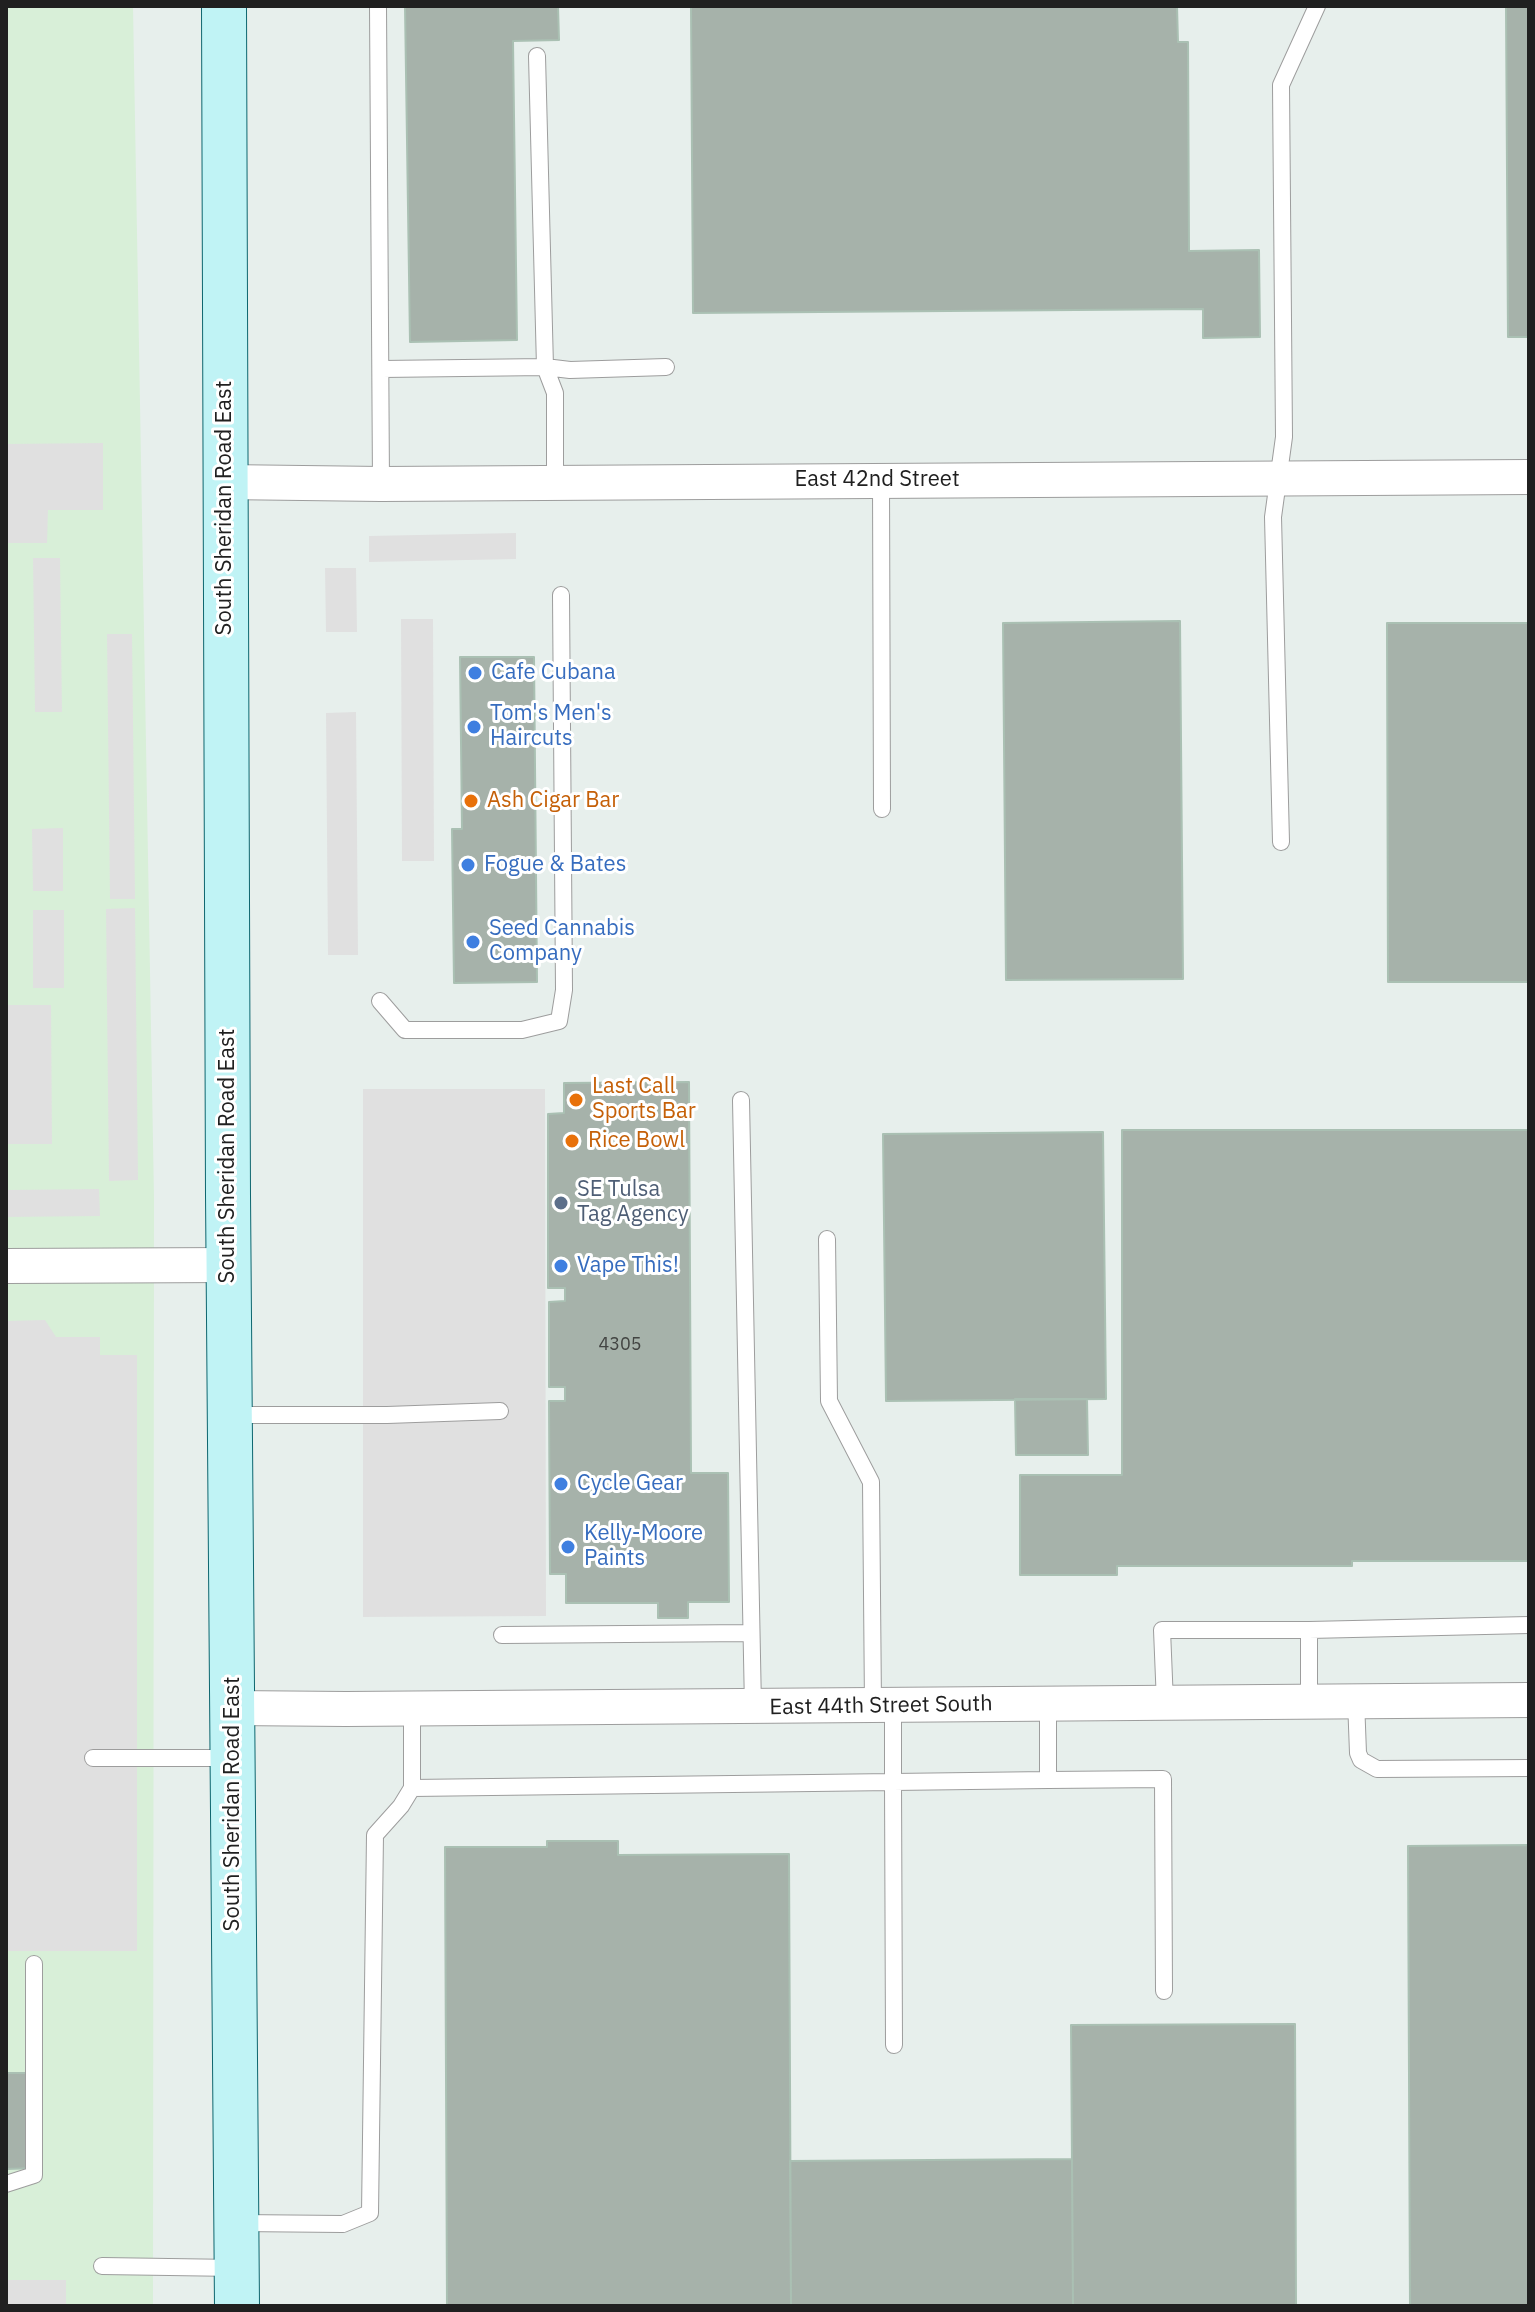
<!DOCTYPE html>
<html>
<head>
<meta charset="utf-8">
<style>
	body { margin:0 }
	#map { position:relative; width:1535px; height:2312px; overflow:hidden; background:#e7efec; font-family:"IBM Plex Sans",sans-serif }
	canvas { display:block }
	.frame { position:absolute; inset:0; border:8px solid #202020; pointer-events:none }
</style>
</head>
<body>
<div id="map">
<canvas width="1535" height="2312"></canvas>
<div class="frame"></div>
</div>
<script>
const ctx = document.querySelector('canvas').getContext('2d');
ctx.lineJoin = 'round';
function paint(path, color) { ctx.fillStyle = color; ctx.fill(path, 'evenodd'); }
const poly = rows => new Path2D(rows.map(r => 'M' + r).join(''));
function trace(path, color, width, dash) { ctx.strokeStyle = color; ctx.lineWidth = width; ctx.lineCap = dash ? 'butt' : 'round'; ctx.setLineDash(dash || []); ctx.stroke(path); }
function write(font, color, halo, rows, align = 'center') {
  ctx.font = font + ' "IBM Plex Sans",sans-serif'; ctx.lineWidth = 6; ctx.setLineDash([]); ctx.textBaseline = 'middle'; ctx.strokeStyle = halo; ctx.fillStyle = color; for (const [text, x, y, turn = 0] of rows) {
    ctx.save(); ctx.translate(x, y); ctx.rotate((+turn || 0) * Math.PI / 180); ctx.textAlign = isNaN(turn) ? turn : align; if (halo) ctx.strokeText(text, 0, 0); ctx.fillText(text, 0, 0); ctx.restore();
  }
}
paint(poly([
	[6,6,133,6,154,1198,153,2306,6,2306]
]), '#d8efd8');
paint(poly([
	[103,443,103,510,48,510,47,543,6,543,6,444],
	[516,533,516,559,369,562,369,536],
	[33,558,60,558,62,712,35,712],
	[325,568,356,568,357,632,326,632],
	[433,619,434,861,402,861,401,619],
	[107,634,132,634,135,899,110,899],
	[356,712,358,955,328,955,326,713],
	[63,828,63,891,33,891,32,829],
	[135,908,138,1180,109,1181,106,909],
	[33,910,64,910,64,988,33,988],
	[6,1005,51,1005,52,1144,6,1144],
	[363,1089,545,1089,546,1616,363,1617],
	[99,1189,100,1216,6,1217,6,1190],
	[45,1320,56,1337,100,1337,100,1355,137,1355,137,1951,6,1951,6,1321],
	[6,2280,66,2280,66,2306,6,2306]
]), '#e0e0e0');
const building = poly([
	[405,6,558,6,559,40,513,41,517,340,410,342,405,6],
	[691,6,1177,6,1178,42,1188,42,1189,251,1259,250,1260,337,1203,338,1203,309,693,313,691,6],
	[1506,6,1529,6,1529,337,1508,337,1506,6],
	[1180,621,1183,979,1006,980,1003,623,1180,621],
	[1387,623,1529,623,1529,982,1388,982,1387,623],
	[460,657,534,657,537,982,454,983,452,829,462,829,460,657],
	[689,1082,691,1473,728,1473,729,1602,688,1602,688,1618,658,1618,658,1603,566,1603,566,1574,550,1574,549,1401,565,1401,565,1387,549,1387,549,1302,565,1301,565,1288,548,1288,548,1114,564,1113,564,1083,689,1082],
	[1122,1130,1529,1130,1529,1561,1352,1561,1352,1566,1117,1566,1117,1575,1020,1575,1020,1475,1122,1475,1122,1130],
	[1103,1132,1106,1399,886,1401,883,1134,1103,1132],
	[1015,1399,1087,1399,1088,1455,1016,1455,1015,1399],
	[547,1841,618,1841,618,1855,789,1854,791,2306,447,2306,445,1847,547,1847,547,1841],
	[1529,1845,1529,2306,1410,2306,1408,1846,1529,1845],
	[1295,2024,1296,2306,1073,2306,1071,2025,1295,2024],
	[6,2073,36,2073,37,2168,6,2169,6,2073],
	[1072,2159,1073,2306,791,2306,790,2161,1072,2159]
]);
paint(building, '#a6b2aa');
trace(building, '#aac0b3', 2);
const service = poly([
	[378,6,381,484],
	[537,56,545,367,555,393,555,482],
	[382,369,545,367,570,370,666,367],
	[881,481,882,809],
	[1281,842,1273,517,1284,437,1281,85,1317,6],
	[380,1001,405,1030,522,1030,559,1021,564,990,561,595],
	[741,1100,753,1707],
	[827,1239,829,1401,871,1482,873,1706],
	[232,1415,387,1415,500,1411],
	[1309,1630,1529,1625],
	[502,1635,751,1633],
	[1356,1700,1358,1753,1361,1760,1377,1769,1529,1768],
	[1165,1703,1162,1630,1309,1630,1309,1701],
	[93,1758,231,1758],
	[1048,1780,1163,1779,1164,1991],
	[412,1788,893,1782,893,1706],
	[894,2045,893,1782,1048,1780,1048,1704],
	[6,2184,34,2175,34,1964],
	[238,2223,343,2224,370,2213,375,1835,401,1806,412,1788,412,1708],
	[102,2266,236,2268]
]);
const minor = poly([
	[224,482,381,484,1529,477],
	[6,1266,229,1265],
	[232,1708,346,1709,1529,1700]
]);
const secondary = poly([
	[224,6,228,1195,237,2306]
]);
trace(service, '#9d9d9d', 18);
trace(minor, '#9d9d9d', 36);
trace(secondary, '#0e666f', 46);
trace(service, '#fff', 16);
trace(minor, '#fff', 34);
trace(secondary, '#c0f3f5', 44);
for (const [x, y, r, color] of [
	[475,673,8,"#3f7fe0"],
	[474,727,8,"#3f7fe0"],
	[471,801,8,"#e8710a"],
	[468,865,8,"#3f7fe0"],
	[473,942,8,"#3f7fe0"],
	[576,1100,8,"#e8710a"],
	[572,1141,8,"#e8710a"],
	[561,1203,8,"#5c6f8a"],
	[561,1266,8,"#3f7fe0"],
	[561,1484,8,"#3f7fe0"],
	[568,1547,8,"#3f7fe0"]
]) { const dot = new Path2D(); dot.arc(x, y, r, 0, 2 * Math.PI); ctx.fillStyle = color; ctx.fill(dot); trace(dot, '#fff', 3); }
write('18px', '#424442', null, [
	["4305",620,1345]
]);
write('22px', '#202020', '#fff', [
	["East 42nd Street",877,480],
	["South Sheridan Road East",225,508,-90],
	["South Sheridan Road East",228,1156,-90],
	["East 44th Street South",881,1706,-1],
	["South Sheridan Road East",233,1804,-90]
]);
write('22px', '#366cbe', '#fff', [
	["Cafe Cubana",491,673],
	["Tom's Men's",490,714],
	["Haircuts",490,739],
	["Fogue & Bates",484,865],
	["Seed Cannabis",489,929],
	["Company",489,954],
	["Vape This!",577,1266],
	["Cycle Gear",577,1484],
	["Kelly-Moore",584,1534],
	["Paints",584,1559]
], 'left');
write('22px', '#c56008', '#fff', [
	["Ash Cigar Bar",487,801],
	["Last Call",592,1087],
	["Sports Bar",592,1112],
	["Rice Bowl",588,1141]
], 'left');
write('22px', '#4e5e75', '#fff', [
	["SE Tulsa",577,1190],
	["Tag Agency",577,1215]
], 'left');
</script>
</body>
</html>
